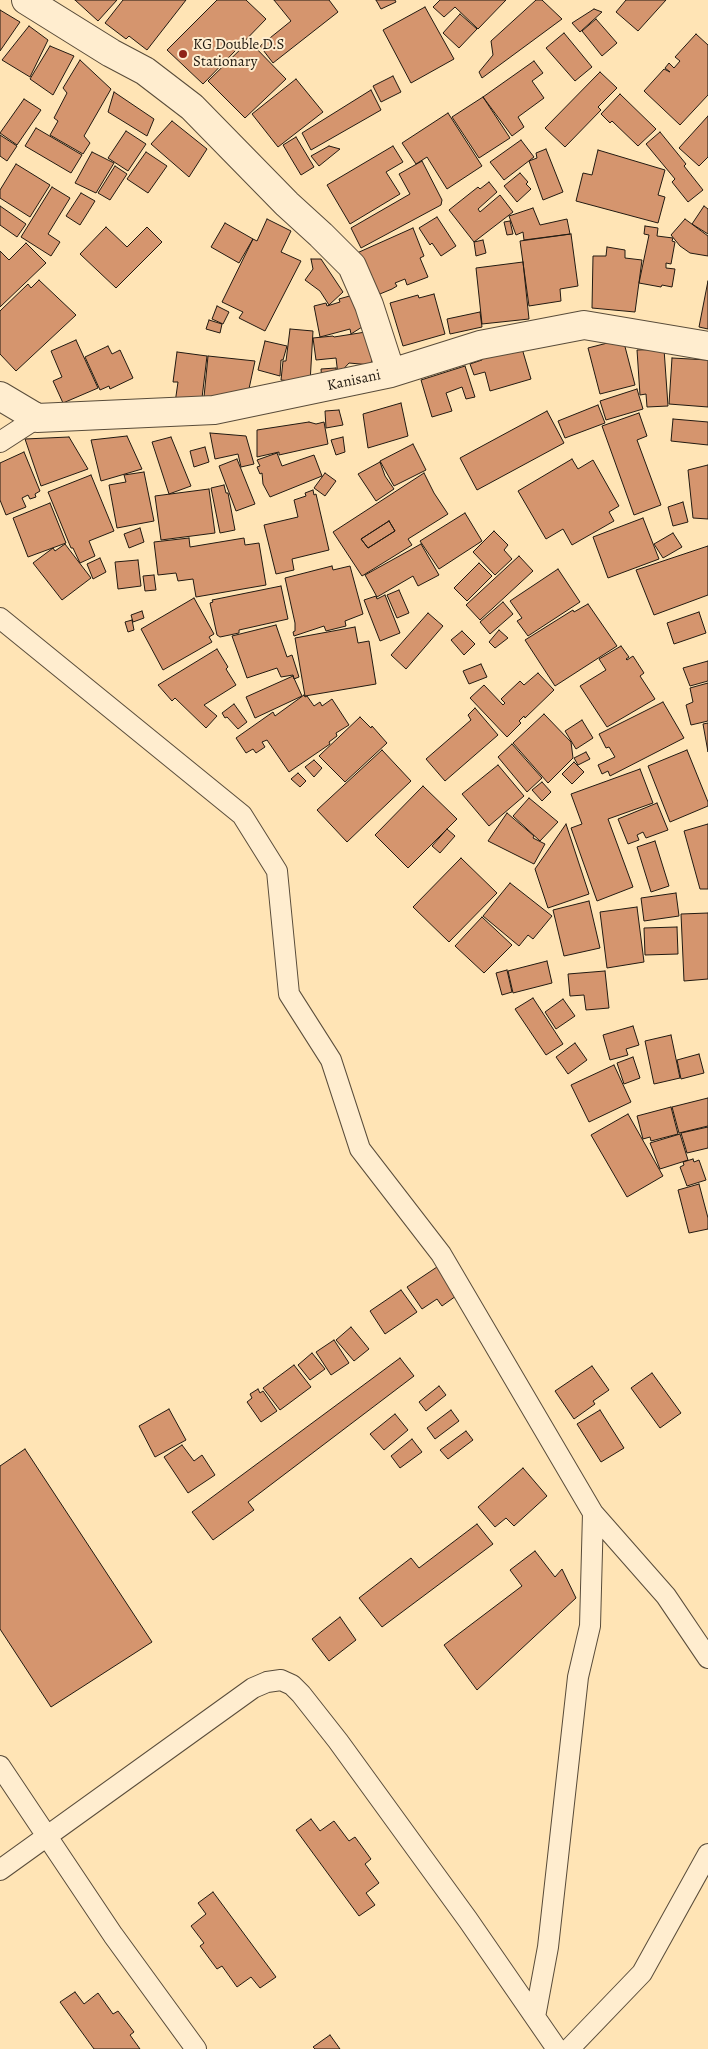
<!DOCTYPE html>
<html>
<head>
<meta charset="utf-8">
<style>
	body { margin:0 }
	canvas { display:block; background:#ffe4b5 }
</style>
</head>
<body>
<canvas width="708" height="2049"></canvas>
<script>
const ctx = document.querySelector('canvas').getContext('2d');
ctx.lineJoin = 'round';
function paint(path, color) { ctx.fillStyle = color; ctx.fill(path, 'evenodd'); }
const poly = rows => new Path2D(rows.map(r => 'M' + r).join(''));
function trace(path, color, width, dash) { ctx.strokeStyle = color; ctx.lineWidth = width; ctx.lineCap = dash ? 'butt' : 'round'; ctx.setLineDash(dash || []); ctx.stroke(path); }
function write(font, color, halo, rows, align = 'center') {
  ctx.font = font + ' Alegreya,serif'; ctx.lineWidth = 4; ctx.setLineDash([]); ctx.textBaseline = 'middle'; ctx.strokeStyle = halo; ctx.fillStyle = color; for (const [text, x, y, turn = 0] of rows) {
    ctx.save(); ctx.translate(x, y); ctx.rotate((+turn || 0) * Math.PI / 180); ctx.textAlign = isNaN(turn) ? turn : align; if (halo) ctx.strokeText(text, 0, 0); ctx.fillText(text, 0, 0); ctx.restore();
  }
}
const building = poly([
	[75,0,117,0,98,21,75,0],
	[123,0,186,0,147,50,129,36,126,39,105,23,123,0],
	[217,0,246,0,266,19,203,84,167,50,217,0],
	[274,0,329,0,338,12,273,63,260,46,291,21,274,0],
	[376,0,395,0,396,2,381,9,376,0],
	[440,0,506,0,478,29,455,7,444,17,433,7,440,0],
	[536,0,542,0,562,19,482,78,479,72,493,55,491,41,536,0],
	[626,0,666,0,638,31,616,12,626,0],
	[425,7,454,59,411,83,383,30,425,7],
	[594,9,602,12,580,32,572,23,594,9],
	[0,10,20,22,0,51,0,10],
	[460,14,477,29,459,48,443,33,460,14],
	[596,19,617,43,602,56,582,31,596,19],
	[29,26,48,40,30,77,2,60,29,26],
	[564,33,592,67,575,81,546,48,564,33],
	[696,34,708,45,708,95,680,125,644,91,664,69,670,72,665,68,669,63,674,68,680,61,675,57,696,34],
	[249,41,286,79,245,118,208,81,249,41],
	[50,46,74,56,53,95,30,79,50,46],
	[80,60,111,89,84,136,90,143,83,154,50,135,58,121,54,118,67,93,63,88,80,60],
	[534,61,543,73,532,81,544,98,518,117,524,127,512,136,483,97,534,61],
	[600,72,617,88,598,107,601,110,565,147,545,128,600,72],
	[393,76,401,92,381,102,373,86,393,76],
	[296,79,323,112,278,147,252,114,296,79],
	[371,90,381,110,311,150,302,133,371,90],
	[114,92,154,119,147,136,108,112,114,92],
	[620,94,656,129,638,146,612,121,610,123,601,114,620,94],
	[483,97,510,138,479,158,452,117,483,97],
	[24,99,41,110,17,145,0,133,24,99],
	[448,113,482,166,447,189,427,157,416,164,402,143,448,113],
	[708,116,708,157,699,166,679,148,708,116],
	[172,121,207,149,189,177,151,144,172,121],
	[36,128,82,155,71,173,25,146,36,128],
	[126,131,146,144,128,171,108,158,126,131],
	[660,132,686,164,684,166,703,190,688,202,672,182,675,179,646,144,660,132],
	[0,135,17,146,7,161,0,156,0,135],
	[296,137,314,167,301,175,283,145,296,137],
	[521,140,534,157,504,180,490,162,521,140],
	[329,146,340,149,319,166,311,156,329,146],
	[393,146,403,162,386,172,400,194,350,224,327,185,393,146],
	[546,149,563,192,543,200,529,161,537,158,536,153,546,149],
	[598,150,665,170,658,195,665,197,658,223,576,201,583,173,592,175,598,150],
	[92,152,114,163,96,193,75,183,92,152],
	[146,152,167,166,148,193,127,179,146,152],
	[422,161,442,200,441,205,361,248,351,228,410,194,399,174,422,161],
	[16,164,50,185,30,217,0,198,0,190,16,164],
	[115,166,127,174,110,200,98,193,115,166],
	[520,173,528,182,526,184,531,189,517,202,504,186,520,173],
	[489,182,497,192,478,209,480,212,500,195,513,212,474,242,449,210,478,187,480,189,489,182],
	[52,187,70,198,48,234,60,242,51,256,21,237,52,187],
	[81,193,95,201,80,225,66,216,81,193],
	[0,206,26,224,17,237,0,225,0,206],
	[704,206,708,209,708,234,692,224,704,206],
	[533,208,540,225,567,219,570,234,524,240,523,232,516,235,509,216,533,208],
	[437,217,456,246,441,256,432,243,430,245,419,228,437,217],
	[267,219,291,231,281,252,301,261,265,331,239,318,243,312,222,302,253,239,257,241,267,219],
	[685,219,708,236,708,256,690,253,680,246,671,235,685,219],
	[510,221,513,234,507,235,504,222,510,221],
	[225,223,253,239,239,263,211,247,225,223],
	[645,226,658,228,657,236,673,238,672,241,675,242,671,264,666,263,666,268,675,269,672,287,662,285,661,287,639,283,649,235,644,234,645,226],
	[106,227,127,247,147,227,162,242,116,288,80,254,106,227],
	[413,228,424,256,420,258,428,277,407,285,405,279,395,283,397,286,392,289,375,296,357,253,413,228],
	[571,234,578,286,560,289,561,301,529,306,520,241,571,234],
	[483,240,486,253,476,256,474,242,483,240],
	[26,243,46,263,0,307,0,251,9,260,26,243],
	[607,247,625,250,625,258,642,260,635,312,592,308,593,256,606,256,607,247],
	[311,259,321,259,343,292,329,305,320,291,305,280,313,269,311,259],
	[523,262,529,319,482,324,476,268,523,262],
	[39,280,76,315,16,371,0,354,0,311,28,284,31,288,39,280],
	[708,281,708,329,699,327,708,281],
	[434,294,445,334,403,346,390,303,418,295,419,298,434,294],
	[353,295,362,327,351,334,350,329,320,337,314,306,326,303,327,306,340,302,339,299,353,295],
	[217,306,229,312,223,324,212,319,217,306],
	[480,312,482,327,450,334,447,319,480,312],
	[209,320,222,324,220,333,206,329,209,320],
	[290,329,313,331,310,383,281,380,283,361,286,361,290,329],
	[372,331,374,349,371,365,349,363,338,375,336,358,316,360,313,338,333,336,334,337,372,331],
	[623,339,635,385,600,394,588,348,623,339],
	[76,340,98,388,63,403,53,381,62,377,51,351,76,340],
	[265,341,287,346,283,360,281,360,280,376,258,370,265,341],
	[521,345,531,379,490,391,485,372,474,375,470,364,482,360,481,357,521,345],
	[108,346,112,354,120,350,133,378,110,389,109,386,100,390,85,357,108,346],
	[664,349,668,406,647,407,646,394,640,395,637,350,664,349],
	[177,352,207,356,202,398,175,403,178,382,173,382,177,352],
	[208,356,255,361,247,398,204,397,208,356],
	[672,358,708,360,708,407,669,404,672,358],
	[465,366,475,397,466,399,462,387,446,393,452,411,432,417,421,380,465,366],
	[336,368,337,381,322,382,321,369,336,368],
	[637,389,643,409,606,420,600,401,637,389],
	[401,403,408,436,368,448,363,414,401,403],
	[598,405,605,423,565,438,558,421,598,405],
	[339,410,343,425,326,428,325,411,339,410],
	[547,411,564,443,477,490,460,458,547,411],
	[639,413,647,436,637,440,661,505,634,515,602,426,639,413],
	[673,419,708,422,708,445,671,441,673,419],
	[309,422,316,424,324,422,328,444,279,455,279,452,257,457,257,430,309,422],
	[210,433,246,436,254,464,241,467,238,454,215,459,210,433],
	[127,436,142,469,101,481,91,440,127,436],
	[69,437,88,469,41,486,25,439,69,437],
	[171,437,191,486,169,494,152,442,171,437],
	[343,437,345,452,336,455,331,440,343,437],
	[413,444,426,470,394,486,380,461,413,444],
	[205,447,209,462,194,467,190,451,205,447],
	[24,452,40,491,35,494,36,497,30,499,28,495,22,498,26,507,6,515,0,500,0,463,24,452],
	[277,453,282,466,314,455,322,476,270,497,263,484,262,473,260,474,257,467,260,466,257,460,277,453],
	[237,459,255,504,236,511,219,466,237,459],
	[572,459,578,469,593,460,619,506,609,512,614,521,572,545,563,529,546,539,518,491,572,459],
	[380,462,385,476,394,489,376,501,358,474,380,462],
	[708,465,708,519,693,518,688,470,708,465],
	[144,472,154,521,117,528,109,485,126,482,124,475,144,472],
	[325,473,336,481,325,496,314,488,325,473],
	[424,473,434,493,448,514,408,539,412,545,362,576,333,532,424,473],
	[389,521,395,531,368,548,361,539,389,521],
	[91,475,114,531,89,541,95,556,80,563,73,548,71,548,48,492,91,475],
	[224,485,226,493,228,493,235,530,220,533,211,488,224,485],
	[209,489,215,533,161,540,155,496,209,489],
	[313,490,314,495,316,494,329,550,292,559,294,570,276,574,264,525,298,517,294,500,306,496,305,493,313,490],
	[683,502,688,522,673,526,668,507,683,502],
	[50,503,66,543,28,557,13,518,50,503],
	[465,513,482,541,439,569,420,541,465,513],
	[643,518,659,559,608,578,593,537,643,518],
	[389,521,395,531,368,548,361,539,389,521],
	[140,528,144,542,129,548,124,534,140,528],
	[494,531,508,545,504,550,512,559,495,575,473,552,494,531],
	[673,533,682,547,663,558,654,544,673,533],
	[189,538,190,547,244,538,245,545,259,543,266,585,196,597,193,579,178,581,176,573,158,575,154,542,189,538],
	[65,544,91,578,62,600,33,563,53,548,55,551,65,544],
	[421,544,439,575,418,586,413,576,377,597,365,575,421,544],
	[708,546,708,595,654,615,636,570,708,546],
	[519,556,533,571,480,620,466,605,519,556],
	[100,558,106,572,93,579,87,564,100,558],
	[138,560,141,586,118,589,115,562,138,560],
	[479,563,492,576,467,601,454,588,479,563],
	[332,566,333,570,350,566,363,614,345,621,346,626,326,631,324,626,294,636,293,632,295,631,295,623,285,578,332,566],
	[558,569,580,602,528,636,517,621,522,618,510,601,558,569],
	[154,575,156,590,145,591,143,576,154,575],
	[281,586,288,619,239,630,239,633,220,637,217,635,210,603,213,602,212,600,281,586],
	[399,590,409,613,397,618,387,595,399,590],
	[385,595,400,633,380,641,364,600,376,596,377,599,385,595],
	[194,598,214,634,209,637,212,642,163,670,141,629,194,598],
	[503,602,513,614,490,634,480,622,503,602],
	[588,604,617,646,555,686,525,640,573,610,574,612,588,604],
	[142,611,144,618,133,622,131,615,142,611],
	[699,612,706,633,674,644,667,623,699,612],
	[428,613,443,626,406,669,391,655,428,613],
	[132,620,134,630,128,632,125,622,132,620],
	[276,625,287,657,292,655,299,677,294,679,293,675,281,677,277,668,247,678,232,636,276,625],
	[355,627,358,643,369,641,376,684,305,696,295,638,355,627],
	[499,630,508,638,495,648,489,642,499,630],
	[462,631,475,644,464,655,451,640,462,631],
	[621,646,629,657,626,659,627,660,633,656,644,673,640,676,655,699,607,727,580,686,606,670,599,659,621,646],
	[217,649,228,667,226,669,236,685,204,705,217,716,206,728,175,698,172,701,158,685,217,649],
	[708,661,708,681,690,686,683,668,708,661],
	[481,664,487,677,469,684,463,671,481,664],
	[538,673,554,690,525,718,524,716,519,721,521,723,507,737,470,698,484,685,503,705,505,703,501,699,520,681,524,685,538,673],
	[293,676,302,696,255,718,246,697,293,676],
	[708,683,708,721,691,725,686,705,693,702,690,688,708,683],
	[304,695,305,697,307,696,314,706,320,702,322,706,332,699,349,725,336,733,337,736,329,742,330,744,289,772,267,740,262,742,265,747,256,753,253,749,246,753,236,738,273,712,275,716,304,695],
	[663,702,684,738,610,776,608,771,602,774,598,765,615,757,609,747,606,748,599,734,663,702],
	[234,704,247,722,238,729,227,717,225,718,222,713,234,704],
	[475,708,498,735,445,781,426,759,471,720,468,715,475,708],
	[544,714,571,742,573,758,548,783,513,743,544,714],
	[360,717,371,728,372,726,387,743,345,782,319,756,360,717],
	[582,720,593,738,576,749,565,731,582,720],
	[708,723,708,752,703,724,708,723],
	[512,744,542,778,527,792,498,757,512,744],
	[382,750,411,781,347,842,317,810,382,750],
	[687,750,708,802,708,806,670,822,648,766,687,750],
	[586,752,590,759,578,765,574,758,586,752],
	[314,760,322,768,314,777,305,767,314,760],
	[574,762,584,772,572,784,562,774,574,762],
	[498,765,524,796,489,826,462,794,498,765],
	[640,769,653,803,608,819,633,887,597,901,571,828,582,824,571,794,640,769],
	[298,773,306,781,300,787,291,779,298,773],
	[542,782,551,792,542,801,532,790,542,782],
	[423,786,457,819,408,868,375,835,423,786],
	[529,798,558,822,540,841,513,816,529,798],
	[657,803,668,830,646,838,643,832,637,835,639,840,628,844,618,819,657,803],
	[507,813,534,836,533,838,545,844,534,864,488,841,507,813],
	[566,824,589,894,548,908,535,869,566,824],
	[708,824,708,889,700,889,684,831,708,824],
	[447,829,455,836,440,853,432,846,447,829],
	[655,841,669,886,651,892,637,847,655,841],
	[461,858,497,893,449,942,413,907,461,858],
	[510,883,552,916,533,939,528,935,519,946,483,916,510,883],
	[676,893,679,916,644,921,641,898,676,893],
	[589,901,600,948,564,956,553,910,589,901],
	[637,907,644,962,607,968,600,912,637,907],
	[708,913,708,979,684,981,681,914,708,913],
	[482,917,512,945,484,973,455,946,482,917],
	[677,927,678,954,645,955,644,928,677,927],
	[547,961,552,983,513,993,508,971,547,961],
	[507,970,512,992,502,995,496,973,507,970],
	[605,971,609,1008,586,1010,584,995,570,996,568,974,605,971],
	[533,998,563,1044,546,1055,515,1009,533,998],
	[563,999,575,1016,556,1029,545,1012,563,999],
	[633,1026,639,1045,626,1049,628,1055,610,1060,603,1035,633,1026],
	[671,1035,680,1078,654,1084,645,1041,671,1035],
	[575,1043,587,1060,568,1074,556,1057,575,1043],
	[699,1054,704,1073,681,1079,677,1060,699,1054],
	[633,1057,640,1078,624,1084,617,1063,633,1057],
	[614,1065,631,1102,589,1122,571,1085,614,1065],
	[708,1098,708,1126,679,1133,672,1107,708,1098],
	[671,1107,678,1134,651,1141,650,1137,643,1139,637,1116,671,1107],
	[628,1114,663,1176,627,1197,591,1135,628,1114],
	[708,1127,708,1148,687,1153,681,1133,708,1127],
	[680,1134,688,1160,660,1169,650,1143,680,1134],
	[693,1159,694,1162,699,1160,706,1180,687,1186,680,1167,684,1165,683,1162,693,1159],
	[699,1184,708,1218,708,1229,689,1233,678,1190,699,1184],
	[437,1267,456,1296,442,1306,437,1299,422,1309,407,1287,437,1267],
	[401,1290,417,1312,385,1334,370,1311,401,1290],
	[351,1327,369,1349,354,1361,336,1340,351,1327],
	[334,1340,349,1363,331,1375,316,1352,334,1340],
	[312,1353,325,1369,310,1380,298,1365,312,1353],
	[400,1358,414,1376,248,1502,254,1510,213,1540,192,1512,400,1358],
	[294,1365,311,1387,280,1410,263,1388,294,1365],
	[592,1366,609,1390,593,1401,595,1404,574,1419,555,1391,592,1366],
	[652,1373,681,1413,660,1428,631,1388,652,1373],
	[439,1386,446,1395,426,1411,419,1402,439,1386],
	[258,1389,260,1393,263,1391,277,1411,261,1422,247,1402,252,1398,250,1394,258,1389],
	[169,1409,186,1440,155,1457,139,1426,169,1409],
	[451,1410,459,1421,435,1439,427,1428,451,1410],
	[600,1410,624,1448,601,1462,577,1424,600,1410],
	[395,1414,408,1430,384,1450,370,1434,395,1414],
	[466,1431,473,1440,448,1459,440,1450,466,1431],
	[412,1439,422,1452,400,1468,391,1456,412,1439],
	[182,1445,194,1461,202,1455,215,1475,188,1493,164,1457,182,1445],
	[25,1449,152,1642,51,1707,0,1629,0,1466,25,1449],
	[523,1468,547,1496,514,1526,506,1518,495,1527,478,1507,523,1468],
	[477,1524,493,1544,382,1627,359,1598,411,1558,419,1568,477,1524],
	[535,1551,555,1577,562,1569,576,1598,477,1690,444,1645,522,1586,510,1570,535,1551],
	[340,1617,356,1640,329,1661,312,1639,340,1617],
	[311,1819,320,1831,334,1821,349,1841,355,1837,371,1859,365,1864,379,1883,366,1893,375,1905,359,1916,296,1830,311,1819],
	[213,1892,276,1977,260,1988,251,1977,237,1987,222,1966,217,1969,200,1946,204,1943,191,1926,206,1914,198,1903,213,1892],
	[75,1992,84,2004,98,1993,113,2014,118,2011,134,2032,130,2035,140,2049,94,2049,60,2002,75,1992],
	[330,2035,340,2049,315,2049,313,2047,330,2035]
]);
paint(building, '#d5956e');
trace(building, '#221a11', 1);
const service = poly([
	[0,442,37,418],
	[0,618,242,815,277,871,289,994,331,1060,360,1149,441,1254,593,1513,666,1596,708,1658],
	[0,1766,113,1935,196,2049],
	[0,1870,253,1688,267,1682,281,1680,292,1685,301,1694,338,1741,468,1920,557,2049],
	[535,2017,548,1947,578,1677,590,1626,593,1513],
	[569,2049,642,1973,708,1854]
]);
const minor = poly([
	[26,0,111,53,145,71,192,107,287,204,321,235,352,266,369,305,391,373],
	[0,396,37,418,214,410,391,373,480,345,584,325,708,346]
]);
trace(service, '#594c3a', 22);
trace(minor, '#594c3a', 30);
trace(service, '#ffedcf', 20);
trace(minor, '#ffedcf', 28);
for (const [x, y, r, color] of [
	[183,54,5,"#8f2418"]
]) { const dot = new Path2D(); dot.arc(x, y, r, 0, 2 * Math.PI); ctx.fillStyle = color; ctx.fill(dot); trace(dot, '#ffedcf', 2); }
write('15px', '#221a11', '#ffedcf', [
	["KG Double D.S",193,45],
	["Stationary",193,62]
], 'left');
write('15px', '#221a11', '#ffedcf', [
	["Kanisani",354,381,-12]
]);
</script>
</body>
</html>
